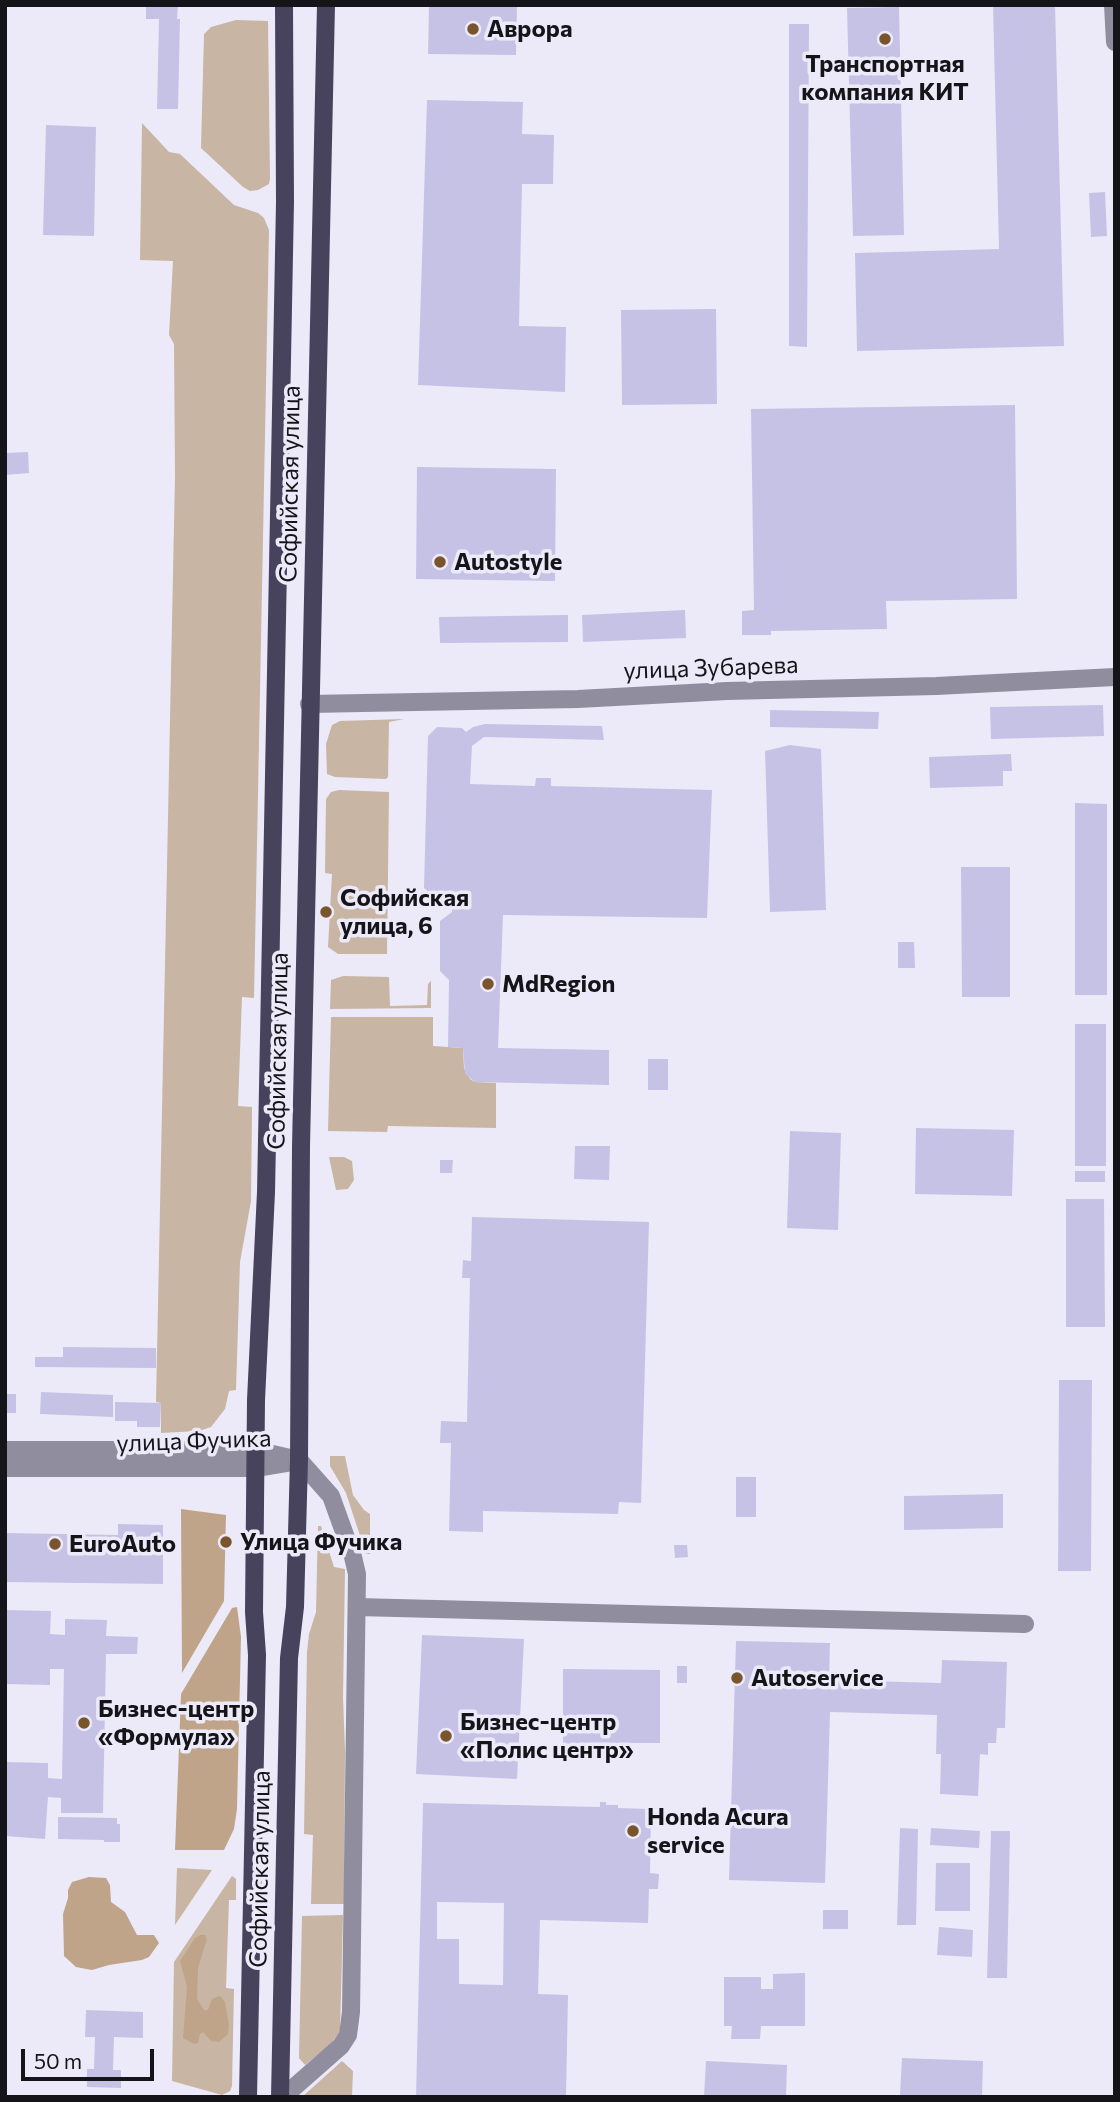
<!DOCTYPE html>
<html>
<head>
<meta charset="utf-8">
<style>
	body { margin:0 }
	#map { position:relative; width:1120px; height:2102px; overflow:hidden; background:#eceaf8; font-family:Commissioner,sans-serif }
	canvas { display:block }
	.frame { position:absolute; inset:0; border:7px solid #151419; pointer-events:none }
	.scale { position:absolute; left:21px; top:2049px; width:133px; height:32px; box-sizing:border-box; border:4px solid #151419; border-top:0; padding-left:9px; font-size:21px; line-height:24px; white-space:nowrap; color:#151419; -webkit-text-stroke:5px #eceaf8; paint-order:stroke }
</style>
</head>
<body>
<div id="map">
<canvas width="1120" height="2102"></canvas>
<div class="frame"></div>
<div class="scale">50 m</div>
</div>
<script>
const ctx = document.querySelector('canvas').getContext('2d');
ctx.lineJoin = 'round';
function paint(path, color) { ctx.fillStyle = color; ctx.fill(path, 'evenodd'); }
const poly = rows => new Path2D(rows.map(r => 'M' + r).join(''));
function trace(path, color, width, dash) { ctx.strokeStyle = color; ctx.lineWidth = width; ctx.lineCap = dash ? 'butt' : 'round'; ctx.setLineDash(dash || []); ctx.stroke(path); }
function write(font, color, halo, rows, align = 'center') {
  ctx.font = font + ' Commissioner,sans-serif'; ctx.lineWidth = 7; ctx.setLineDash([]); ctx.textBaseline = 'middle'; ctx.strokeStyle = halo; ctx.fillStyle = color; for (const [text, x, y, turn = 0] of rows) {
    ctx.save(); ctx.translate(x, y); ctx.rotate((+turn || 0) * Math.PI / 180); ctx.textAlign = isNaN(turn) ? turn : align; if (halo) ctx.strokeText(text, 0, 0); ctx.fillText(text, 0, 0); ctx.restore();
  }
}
paint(poly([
	[236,20,268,21,270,179,269,184,258,190,250,191,243,187,201,148,204,34,211,27],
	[142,123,169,152,180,154,234,205,258,213,264,218,269,230,254,998,242,997,238,1106,252,1107,251,1201,240,1262,236,1390,229,1391,225,1409,211,1427,199,1431,161,1433,161,1403,156,1402,175,476,174,344,169,335,173,261,140,260],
	[404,719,389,722,388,777,386,779,335,777,327,774,326,744,332,725,340,721],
	[339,790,389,792,387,954,338,954,328,947,332,874,325,873,326,799,331,792],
	[343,976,389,977,390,1006,427,1005,428,984,431,981,431,1008,330,1009,331,980],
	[331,1017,433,1017,433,1046,463,1048,464,1068,470,1079,475,1082,496,1083,496,1128,388,1126,387,1132,328,1131],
	[329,1157,344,1157,352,1161,354,1180,348,1189,336,1190],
	[330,1456,345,1456,353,1495,364,1510,370,1514,370,1554,366,1554,346,1493,330,1466],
	[318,1526,321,1526,334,1567,345,1569,343,1697,345,1751,344,1904,311,1904,313,1835,304,1834,307,1652,309,1634,316,1612],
	[177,1868,212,1870,175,1925],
	[232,1876,236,1879,236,1900,229,1900,226,1988,234,1989,232,2086,230,2091,222,2095,172,2081,174,1962],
	[343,1915,340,2032,330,2045,305,2065,299,2058,302,1916],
	[342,2061,353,2071,352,2097,302,2097]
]), '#c8b5a4');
paint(poly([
	[181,1509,226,1515,224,1601,182,1673],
	[237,1607,241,1637,237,1809,234,1829,224,1850,175,1850,181,1694,232,1608],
	[89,1877,106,1878,110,1885,111,1902,125,1912,137,1935,154,1935,159,1943,149,1957,142,1960,109,1965,92,1970,76,1967,64,1956,63,1914,68,1898,68,1890,72,1882],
	[200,1935,205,1935,207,1939,198,1968,197,1999,204,2010,208,2010,212,1999,220,1996,225,2002,229,2025,228,2034,219,2042,211,2041,203,2032,200,2034,198,2043,194,2044,183,2038,187,1987,180,1961,195,1938]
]), '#c0a489');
paint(poly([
	[146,5,178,5,177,19,180,19,178,109,157,109,159,19,146,19],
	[429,5,517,5,516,55,428,54],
	[993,5,1055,5,1064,346,857,351,855,253,999,249],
	[899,7,904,235,853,236,847,8],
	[789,24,809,24,807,347,789,346],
	[427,100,523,102,522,134,554,135,553,184,522,184,519,326,566,327,565,392,418,385],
	[46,125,96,127,94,236,43,235],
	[1105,192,1107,236,1091,237,1089,193],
	[716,309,717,404,622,405,621,310],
	[1015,405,1017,599,886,601,887,629,771,631,771,635,742,635,742,611,754,610,751,409],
	[28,452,29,473,5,475,5,453],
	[417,467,556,469,555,581,416,579],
	[685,610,686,638,583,642,582,615],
	[568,615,568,642,440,643,439,617],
	[1103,705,1104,736,991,739,990,707],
	[770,710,879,712,878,729,770,727],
	[485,724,602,726,604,740,484,737,472,746,470,784,535,786,536,778,551,778,551,786,712,790,707,918,503,915,498,1048,609,1050,609,1085,475,1082,465,1074,463,1048,448,1047,449,980,440,971,440,921,452,912,451,898,434,897,424,888,428,736,437,727,462,728,466,732,473,727],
	[790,745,821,749,826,910,770,912,765,751],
	[1011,754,1012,771,1003,771,1003,786,930,788,929,757],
	[1075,803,1107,804,1107,995,1075,995],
	[961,867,1010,867,1010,997,962,997],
	[898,942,914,942,915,968,898,968],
	[1075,1024,1106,1024,1106,1166,1075,1166],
	[648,1059,668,1059,668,1090,648,1090],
	[916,1128,1014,1130,1012,1196,915,1194],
	[790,1131,841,1133,838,1230,787,1228],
	[575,1146,610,1146,609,1180,574,1179],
	[440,1160,453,1160,452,1173,440,1173],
	[1075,1171,1105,1171,1105,1182,1075,1182],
	[1066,1199,1104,1199,1105,1327,1066,1327],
	[472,1217,649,1222,641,1503,619,1502,618,1514,483,1511,483,1532,449,1531,451,1443,440,1443,441,1421,467,1422,470,1278,462,1278,463,1260,471,1261],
	[63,1347,156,1348,156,1368,35,1367,35,1357,63,1357],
	[1059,1380,1092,1380,1091,1571,1058,1571],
	[41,1392,113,1395,113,1417,40,1414],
	[5,1394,16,1394,16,1413,5,1413],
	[115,1402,161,1403,160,1427,137,1427,137,1421,115,1421],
	[736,1477,756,1477,756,1517,736,1517],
	[1003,1494,1003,1528,904,1530,904,1496],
	[118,1524,163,1525,163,1584,5,1582,5,1533,118,1535],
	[674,1545,687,1545,688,1557,675,1558],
	[5,1610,51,1611,50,1634,65,1635,65,1619,107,1620,106,1636,138,1637,137,1654,106,1654,103,1813,61,1813,61,1798,48,1797,45,1839,5,1836,5,1762,48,1763,48,1778,62,1779,64,1669,50,1669,50,1685,5,1684],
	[422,1635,524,1639,517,1779,416,1774],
	[736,1641,830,1643,829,1680,941,1683,942,1660,1007,1662,1005,1728,997,1728,996,1743,988,1743,988,1755,980,1754,978,1796,940,1794,941,1754,936,1754,937,1715,830,1712,825,1883,729,1880],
	[677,1666,687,1666,687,1683,677,1683],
	[563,1669,660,1670,660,1743,596,1743,596,1747,563,1747],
	[600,1802,606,1802,606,1805,618,1805,618,1808,651,1809,650,1873,659,1874,658,1889,649,1889,648,1923,540,1920,538,1994,568,1995,566,2097,416,2097,423,1803,600,1807],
	[437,1902,504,1903,503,1985,459,1984,459,1939,437,1939],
	[58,1817,117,1818,117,1824,120,1824,120,1842,104,1842,104,1840,58,1839],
	[900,1828,918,1829,916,1925,897,1925],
	[931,1828,980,1831,979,1848,930,1845],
	[991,1831,1010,1831,1007,1978,987,1978],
	[936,1863,970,1863,970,1911,935,1911],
	[823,1910,848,1910,848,1929,823,1929],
	[939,1927,973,1930,972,1957,937,1955],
	[805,1973,805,2026,761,2026,760,2039,731,2039,732,2026,724,2026,724,1977,761,1977,761,1989,773,1989,773,1974],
	[86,2010,143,2012,143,2038,114,2037,113,2070,121,2070,121,2088,87,2087,87,2069,94,2069,95,2037,85,2037],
	[902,2058,983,2061,982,2097,900,2095],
	[706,2061,787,2065,786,2097,704,2097]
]), '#c6c2e6');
trace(poly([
	[1113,5,1115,42],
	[309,704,578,699,727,691,936,686,1115,677],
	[5,1450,255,1450,299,1460],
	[5,1468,256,1468,292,1462],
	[357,1607,1025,1624],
	[283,2097,341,2046,348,2035,351,2012,357,1574,353,1557,331,1496,299,1460]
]), '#908e9e', 18);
trace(poly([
	[248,2097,257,1655,254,1612,256,1400,266,1192,285,202,284,5],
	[280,2097,289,1658,295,1607,299,1460,301,1146,326,5]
]), '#47435d', 18);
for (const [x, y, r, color] of [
	[473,29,7,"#79552e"],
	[885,39,7,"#79552e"],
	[440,562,7,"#79552e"],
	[326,912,7,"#79552e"],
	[488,984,7,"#79552e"],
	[226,1542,7,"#79552e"],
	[55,1544,7,"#79552e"],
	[737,1678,7,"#79552e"],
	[84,1723,7,"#79552e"],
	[446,1736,7,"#79552e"],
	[633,1831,7,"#79552e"]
]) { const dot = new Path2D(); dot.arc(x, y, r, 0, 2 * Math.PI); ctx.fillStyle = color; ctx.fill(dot); trace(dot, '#eceaf8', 2.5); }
write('bold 24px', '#151419', '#eceaf8', [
	["Аврора",487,29],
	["Транспортная",885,64,"center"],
	["компания КИТ",885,92,"center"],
	["Autostyle",454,562],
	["Софийская",340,898],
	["улица, 6",340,926],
	["MdRegion",502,984],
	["Улица Фучика",240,1542],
	["EuroAuto",69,1544],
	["Autoservice",751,1678],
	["Бизнес-центр",98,1709],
	["«Формула»",98,1737],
	["Бизнес-центр",460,1722],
	["«Полис центр»",460,1750],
	["Honda Acura",647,1817],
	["service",647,1845]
], 'left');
write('24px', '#151419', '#eceaf8', [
	["Софийская улица",290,484,-89],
	["улица Зубарева",711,668,-2],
	["Софийская улица",278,1051,-89],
	["улица Фучика",194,1441,-2],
	["Софийская улица",260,1869,-89]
]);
</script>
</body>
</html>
